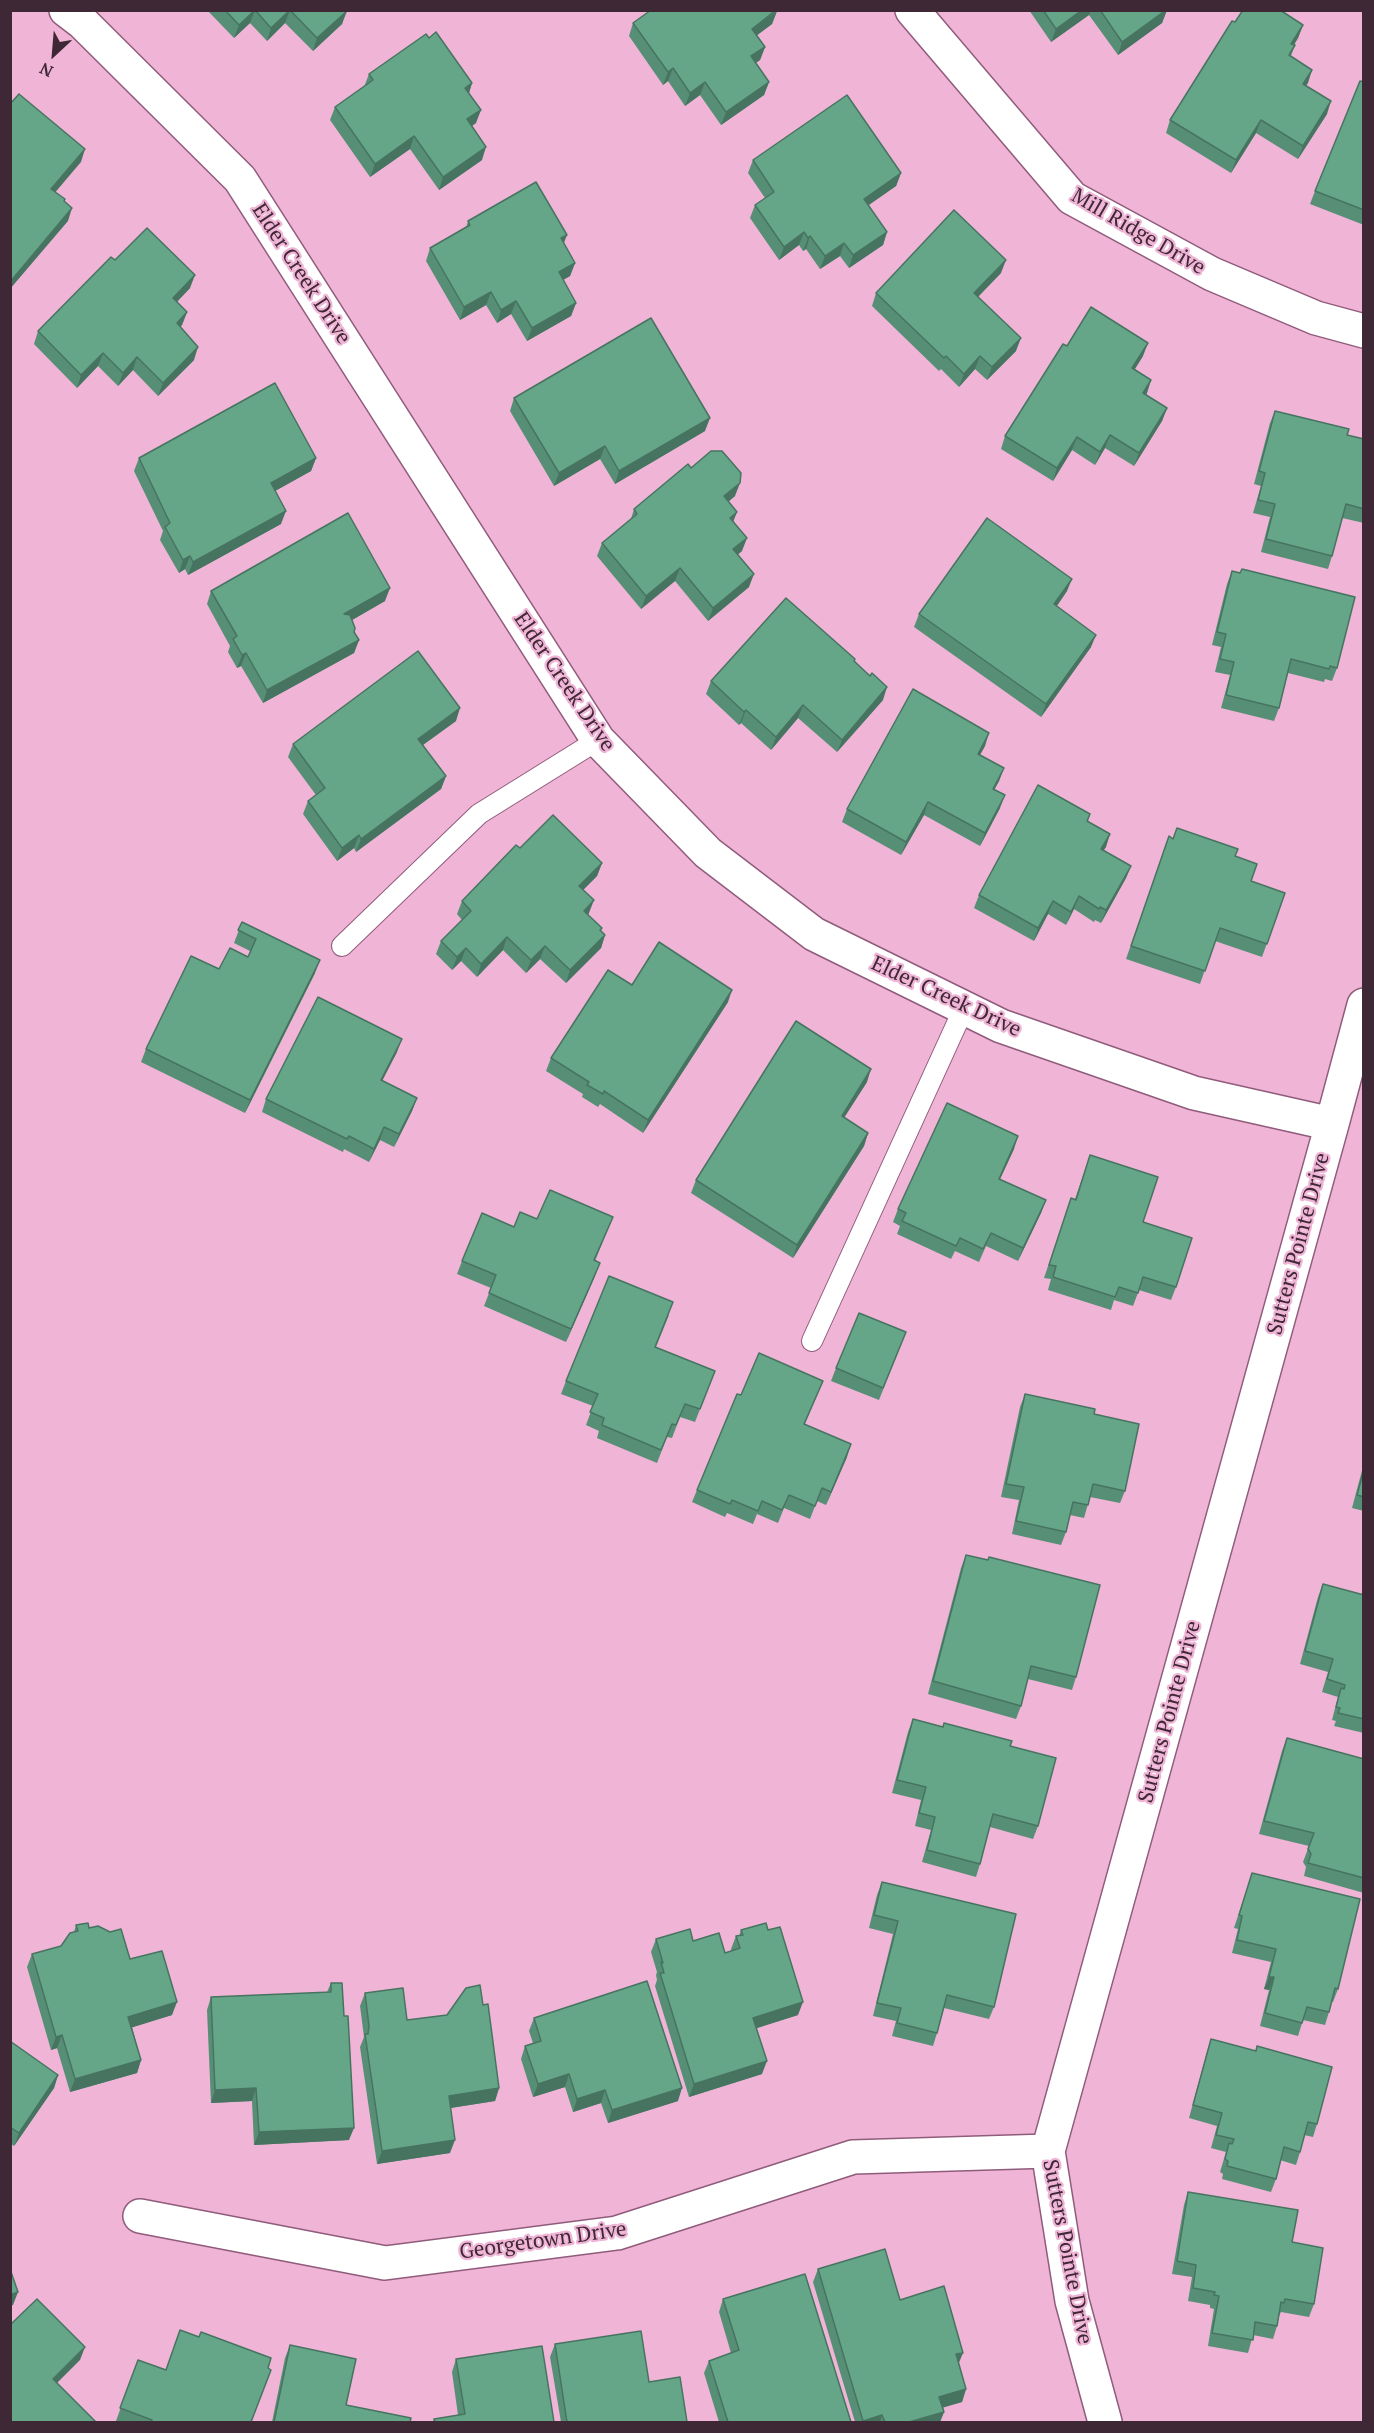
<!DOCTYPE html>
<style>
body{margin:0}
#map{position:relative;width:1374px;height:2433px;overflow:hidden;background:#efb4d6;font-family:"PT Serif",serif}
canvas{display:block}
.frame{position:absolute;inset:0;border:12px solid #3f2835;pointer-events:none}
.north{position:absolute;left:24px;top:24px;width:60px;height:60px;-webkit-text-stroke:4px #efb4d6;paint-order:stroke;rotate:206deg;font-size:16px;font-weight:700;line-height:24px;text-align:center;color:#3f2835}
.north::after{content:'';display:block;margin:auto;width:21px;height:27px;background:#3f2835;clip-path:polygon(50% 0,100% 100%,50% 72%,0 100%)}
</style>
<div id="map">
<canvas width="1374" height="2433"></canvas>
<div class="frame"></div>
<div class="north">N</div>
</div>
<script>
const ctx = document.querySelector('canvas').getContext('2d');
ctx.lineJoin = 'round';
const toPath = rows => new Path2D(rows.map(r => 'M' + r).join(''));
function strokePath(path, color, width, dash) { ctx.strokeStyle = color; ctx.lineWidth = width; ctx.lineCap = dash ? 'butt' : 'round'; ctx.setLineDash(dash || []); ctx.stroke(path); }
function fillPath(path, color) { ctx.fillStyle = color; ctx.fill(path, 'evenodd'); }
function drawText(font, color, halo, rows, align = 'center') {
  ctx.font = font + ' "PT Serif",serif'; ctx.lineWidth = 4.5; ctx.setLineDash([]); ctx.textBaseline = 'middle'; ctx.strokeStyle = halo; ctx.fillStyle = color; for (const [text, x, y, turn = 0] of rows) {
    ctx.save(); ctx.translate(x, y); ctx.rotate((+turn || 0) * Math.PI / 180); ctx.textAlign = isNaN(turn) ? turn : align; if (halo) ctx.strokeText(text, 0, 0); ctx.fillText(text, 0, 0); ctx.restore();
  }
}
const lane = toPath([
 [342,946,479,814,598,740],
 [812,1341,964,1008]
]);
const street = toPath([
 [66,10,83,23,240,179,598,740,708,853,814,934,1001,1026,1194,1093,1332,1124],
 [912,10,1072,198,1212,274,1316,318,1364,331],
 [140,2216,385,2263,617,2233,853,2157,1048,2151],
 [1105,2422,1072,2301,1048,2151,1332,1124,1364,1005]
]);
const wall = toPath([
 [207,10,346,10,342,24,313,51,285,23,267,41,250,23,234,38],
 [1029,10,1167,10,1162,23,1118,55,1089,15,1051,42],
 [777,11,772,24,757,35,765,47,760,60,756,63,769,82,764,95,721,125,700,95,685,106,668,81,663,85,629,36,633,23],
 [1235,22,1303,25,1298,38,1294,45,1295,45,1291,56,1312,70,1305,86,1327,114,1298,159,1256,133,1231,173,1166,133,1170,120],
 [429,38,472,83,469,93,476,123,472,126,482,160,439,190,410,149,370,177,330,120,335,107,364,87,369,74],
 [1364,82,1364,225,1310,204,1315,191],
 [753,160,901,173,896,186,868,205,887,232,883,245,849,268,840,256,820,269,806,249,803,251,799,245,779,260,750,218,755,205,765,198,748,173],
 [468,221,564,243,575,263,570,276,563,280,576,303,571,316,527,341,511,314,497,323,486,305,460,320,426,261,430,248,466,228],
 [115,260,190,288,177,302,187,312,182,325,180,327,194,360,158,396,133,370,118,386,98,366,77,388,34,344,38,331],
 [1001,273,978,297,1016,351,987,380,975,369,959,387,941,369,939,371,872,306,876,293],
 [1067,346,1143,356,1135,369,1151,380,1146,395,1167,408,1162,421,1134,466,1105,448,1095,465,1072,450,1053,481,1001,449,1005,436],
 [514,398,705,431,615,484,600,459,554,486,510,411],
 [1275,411,1347,435,1364,439,1364,523,1342,518,1332,556,1328,569,1261,552,1270,517,1253,513,1261,486,1254,484,1270,423],
 [139,458,316,458,311,471,275,491,281,524,188,575,185,569,179,573,160,540,163,531,134,471],
 [691,468,735,496,728,502,742,551,738,554,749,587,708,621,675,581,641,609,597,556,602,543,631,519,634,509],
 [1232,571,1337,668,1332,681,1325,679,1324,682,1288,673,1279,708,1274,721,1221,708,1230,675,1215,672,1221,647,1212,645,1227,584],
 [211,591,385,601,352,620,354,632,359,640,354,653,263,703,241,666,237,668,228,652,230,646,207,604],
 [1067,591,1057,606,1091,647,1041,717,914,627,919,614],
 [855,659,855,661,883,700,837,752,798,718,771,750,741,723,739,725,706,694,711,681],
 [456,721,423,745,446,776,441,789,356,852,354,848,337,861,303,814,308,801,316,795,288,757,293,744],
 [985,746,980,755,1004,768,999,781,994,790,1000,808,980,846,924,815,901,855,842,822,847,809],
 [1090,814,1088,821,1106,847,1103,850,1131,866,1126,878,1101,923,1095,920,1094,922,1074,909,1066,925,1048,914,1034,941,974,908,979,895],
 [1169,836,1173,839,1235,856,1251,881,1285,893,1262,957,1215,941,1200,984,1126,959],
 [520,848,602,863,597,876,583,890,589,913,588,915,602,928,601,931,605,935,601,948,566,983,540,959,526,973,503,950,477,977,461,961,452,970,436,954,441,941,462,920,457,914,462,901],
 [242,922,315,973,245,1113,141,1062,146,1049,219,969,248,957,250,951,234,943],
 [632,985,728,1002,643,1133,600,1104,598,1107,582,1097,583,1094,546,1071,551,1058],
 [397,1052,382,1080,417,1098,412,1111,394,1147,380,1140,369,1162,344,1149,343,1152,262,1112,266,1099],
 [867,1082,844,1117,868,1133,864,1146,793,1258,691,1193,696,1180],
 [1014,1149,1000,1179,1046,1200,1041,1213,1018,1261,986,1246,979,1262,955,1251,951,1259,897,1234,900,1226,893,1222,898,1209],
 [1090,1155,1143,1222,1176,1287,1171,1300,1139,1290,1133,1306,1114,1300,1111,1310,1048,1290,1051,1279,1044,1278,1071,1198,1075,1199],
 [613,1217,595,1261,595,1276,566,1342,484,1306,491,1288,457,1274,462,1261,514,1227,537,1219],
 [669,1315,656,1347,715,1371,695,1422,680,1417,672,1438,667,1437,657,1463,597,1438,599,1431,586,1425,593,1406,561,1394,566,1381],
 [906,1332,879,1400,831,1381,836,1368],
 [823,1381,805,1424,847,1457,826,1505,817,1501,810,1519,784,1508,778,1523,757,1514,753,1524,727,1513,725,1517,692,1502,697,1490,741,1395],
 [1025,1394,1094,1414,1125,1491,1120,1503,1090,1497,1084,1518,1070,1515,1066,1532,1061,1545,1012,1534,1019,1500,1001,1497,1020,1407],
 [1364,1463,1364,1511,1352,1508],
 [966,1555,1076,1677,1072,1690,1028,1679,1021,1706,1016,1719,928,1694,961,1568],
 [1323,1584,1364,1595,1364,1733,1334,1726,1336,1721,1332,1720,1338,1697,1322,1692,1328,1672,1300,1664,1318,1597],
 [913,1719,1010,1746,1038,1826,1033,1839,990,1827,980,1864,976,1877,922,1862,931,1830,915,1826,921,1800,892,1793,908,1732],
 [1287,1738,1364,1759,1364,1893,1304,1876,1306,1867,1303,1862,1309,1846,1259,1834,1282,1751],
 [1252,1873,1338,1989,1333,2002,1332,2002,1325,2025,1303,2020,1298,2036,1260,2026,1269,1990,1264,1989,1271,1962,1232,1953,1238,1929,1234,1928],
 [882,1882,994,2007,989,2019,944,2008,937,2033,933,2046,892,2036,896,2021,873,2016,893,1934,869,1928,877,1895],
 [76,1925,89,1928,130,1959,172,2015,132,2027,141,2060,137,2073,70,2092,57,2048,51,2050,27,1967,32,1954,61,1946,74,1932],
 [741,1930,798,2015,756,2028,762,2074,689,2097,655,1986,657,1980,656,1975,657,1972,651,1952,656,1939,725,1953,732,1951,731,1949,736,1936,739,1936],
 [331,1983,349,2140,254,2145,252,2101,211,2103,207,2010,211,1997,327,1992],
 [365,1993,407,2020,447,2015,483,2005,499,2088,495,2101,450,2108,450,2153,377,2164,360,2047,364,2037,360,2006],
 [534,2018,678,2101,608,2123,601,2103,573,2112,565,2087,533,2097,521,2059,525,2046,533,2043,529,2031],
 [1211,2039,1256,2051,1257,2046,1317,2124,1313,2137,1304,2135,1300,2152,1296,2165,1280,2160,1276,2179,1271,2192,1222,2179,1223,2174,1220,2172,1226,2152,1211,2148,1217,2126,1189,2118,1207,2052],
 [10,2041,58,2075,54,2088,14,2146,10,2143],
 [1188,2192,1292,2242,1314,2304,1309,2317,1281,2312,1279,2316,1277,2326,1273,2339,1253,2335,1248,2353,1208,2346,1214,2309,1210,2308,1210,2305,1188,2301,1192,2277,1172,2274,1184,2205],
 [818,2269,900,2300,959,2364,966,2389,962,2402,943,2407,944,2412,940,2422,855,2422,813,2282],
 [723,2299,851,2422,719,2422,704,2373,709,2361,731,2353,719,2312],
 [555,2344,649,2382,687,2422,561,2422,550,2357],
 [290,2345,346,2405,410,2422,272,2422,285,2358],
 [456,2359,554,2422,433,2422,434,2419,458,2415,452,2372],
 [138,2360,251,2422,119,2422,116,2421]
]);
const shadedWall = toPath([
 [255,10,250,23,234,38,239,25],
 [290,10,285,23,267,41,271,28],
 [1082,10,1091,10,1089,15,1051,42,1056,29],
 [1167,10,1162,23,1118,55,1122,42],
 [347,11,342,24,313,51,317,38],
 [777,11,772,24,748,42,752,29],
 [1303,25,1298,38,1286,57,1291,44],
 [765,47,760,60,746,69,751,56],
 [673,68,668,81,663,85,668,72],
 [1312,70,1308,83,1298,97,1303,84],
 [705,82,700,95,685,106,690,93],
 [769,82,764,95,721,125,726,112],
 [472,83,468,96,465,88],
 [1331,101,1327,114,1298,159,1303,146],
 [481,110,476,123,462,132,467,119],
 [1261,120,1256,133,1231,173,1236,160],
 [414,136,410,149,370,177,375,164],
 [486,147,482,160,439,190,443,177],
 [85,149,81,162,47,202,51,189],
 [901,173,896,186,859,212,864,199],
 [72,208,68,221,10,289,10,282],
 [804,232,799,245,779,260,784,247],
 [887,232,883,245,849,268,853,255],
 [567,235,562,248,561,238],
 [810,236,806,249,803,251,808,238],
 [844,243,840,256,820,269,825,256],
 [1006,260,1001,273,969,306,974,293],
 [575,263,570,276,554,285,559,272],
 [195,275,190,288,168,311,173,298],
 [491,292,486,305,460,320,464,307],
 [516,301,511,314,497,323,501,310],
 [576,303,571,316,527,341,532,328],
 [187,312,182,325,172,336,177,323],
 [1021,338,1016,351,987,380,992,367],
 [1148,343,1143,356,1127,381,1132,368],
 [198,347,194,360,158,396,163,383],
 [103,353,98,366,77,388,81,375],
 [980,356,975,369,959,387,964,374],
 [137,357,133,370,118,386,123,373],
 [1151,380,1147,393,1139,406,1143,393],
 [1167,408,1162,421,1134,466,1139,453],
 [710,418,705,431,615,484,619,471],
 [1110,435,1105,448,1095,465,1100,452],
 [1077,437,1072,450,1053,481,1057,468],
 [605,446,600,459,554,486,559,473],
 [316,458,311,471,266,496,271,483],
 [740,483,735,496,719,509,724,496],
 [286,511,281,524,188,575,193,562],
 [737,512,732,525,730,518],
 [747,538,742,551,729,562,733,549],
 [190,556,185,569,179,573,183,560],
 [680,568,675,581,641,609,646,596],
 [754,574,749,587,708,621,713,608],
 [1072,579,1067,591,1049,617,1054,604],
 [390,588,385,601,340,627,344,614],
 [1096,635,1091,647,1041,717,1046,704],
 [359,640,354,653,263,703,267,690],
 [246,653,241,666,237,668,242,655],
 [887,687,883,700,837,752,842,740],
 [803,705,798,718,771,750,776,737],
 [460,708,456,721,413,752,418,739],
 [746,710,741,723,739,725,744,712],
 [989,733,985,746,973,767,978,754],
 [1004,768,999,781,988,801,993,789],
 [446,776,441,789,356,852,361,839],
 [1005,795,1000,808,980,846,985,833],
 [928,802,924,815,901,855,906,842],
 [1110,834,1106,847,1096,862,1101,849],
 [359,835,354,848,337,861,342,848],
 [602,863,597,876,574,899,579,886],
 [1131,866,1126,878,1101,923,1106,910],
 [1079,896,1074,909,1066,925,1071,912],
 [594,900,589,913,579,924,584,911],
 [1053,901,1048,914,1034,941,1038,928],
 [605,935,601,948,566,983,570,970],
 [507,937,503,950,477,977,481,964],
 [545,946,540,959,526,973,531,960],
 [466,948,461,961,452,970,457,957],
 [320,960,315,973,245,1113,250,1100],
 [732,990,728,1002,643,1133,648,1120],
 [402,1039,397,1052,376,1093,381,1080],
 [871,1069,867,1082,837,1129,842,1116],
 [417,1098,412,1111,394,1147,399,1134],
 [384,1127,380,1140,369,1162,374,1149],
 [868,1133,864,1146,793,1258,797,1245],
 [1018,1136,1014,1149,994,1192,999,1179],
 [1046,1200,1041,1213,1018,1261,1023,1248],
 [600,1263,595,1276,566,1342,571,1329],
 [851,1444,847,1457,826,1505,831,1492],
 [1269,1977,1274,1977,1269,1990,1264,1989],
 [177,2002,172,2015,124,2030,128,2017],
 [803,2002,798,2015,748,2031,753,2018],
 [62,2035,57,2048,51,2050,56,2037],
 [141,2060,137,2073,70,2092,75,2079],
 [767,2061,762,2074,689,2097,694,2084],
 [569,2074,565,2087,533,2097,538,2084],
 [58,2075,54,2088,14,2146,19,2133],
 [256,2088,252,2101,211,2103,215,2090],
 [499,2088,495,2101,444,2109,449,2096],
 [682,2088,678,2101,608,2123,612,2110],
 [605,2090,601,2103,573,2112,577,2099],
 [354,2128,349,2140,254,2145,259,2132],
 [455,2140,450,2153,377,2164,382,2151],
 [18,2292,13,2305,10,2306,10,2295],
 [85,2347,80,2360,48,2392,53,2379],
 [963,2353,958,2365,956,2354],
 [966,2389,962,2402,935,2410,939,2397],
 [944,2412,940,2422,909,2422],
 [882,2415,880,2422,863,2422,863,2421]
]);
const building = toPath([
 [225,10,255,10,239,25,225,10],
 [255,10,290,10,271,28,255,10],
 [290,10,346,10,347,11,317,38,290,10],
 [651,10,776,10,752,29,765,47,751,56,769,82,726,112,705,82,690,93,673,68,668,72,633,23,651,10],
 [1043,10,1082,10,1056,29,1043,10],
 [1100,10,1166,10,1122,42,1100,10],
 [1243,10,1280,10,1303,25,1291,44,1295,45,1289,55,1312,70,1303,84,1331,101,1303,146,1261,120,1236,160,1170,120,1232,21,1235,22,1243,10],
 [436,32,472,83,465,88,481,110,467,119,486,147,443,177,414,136,375,164,335,107,373,80,369,74,426,34,429,38,436,32],
 [1360,81,1364,82,1364,210,1315,191,1360,81],
 [19,94,85,149,51,189,65,199,64,201,72,208,10,282,10,104,19,94],
 [847,95,901,173,864,199,887,232,853,255,844,243,825,256,810,236,808,238,804,232,784,247,755,205,774,192,753,160,847,95],
 [536,182,567,235,561,238,575,263,559,272,576,303,532,328,516,301,501,310,491,292,464,307,430,248,470,225,468,221,536,182],
 [954,210,1006,260,974,293,1021,338,992,367,980,356,964,374,946,356,944,358,876,293,954,210],
 [147,228,195,275,173,298,187,312,177,323,198,347,163,383,137,357,123,373,103,353,81,375,38,331,111,257,115,260,147,228],
 [1091,307,1148,343,1132,368,1151,380,1143,393,1167,408,1139,453,1110,435,1100,452,1077,437,1057,468,1005,436,1063,344,1067,346,1091,307],
 [651,318,710,418,619,471,605,446,559,473,514,398,651,318],
 [275,383,316,458,271,483,286,511,193,562,190,556,183,560,165,527,170,523,139,458,275,383],
 [1275,411,1349,429,1347,435,1364,439,1364,509,1346,504,1332,556,1266,539,1275,504,1258,500,1265,473,1259,471,1275,411],
 [711,451,722,451,741,473,740,483,724,496,737,512,730,518,747,538,733,549,754,574,713,608,680,568,646,596,602,543,637,514,634,509,688,464,691,468,711,451],
 [348,513,390,588,344,614,350,615,355,628,354,632,359,640,267,690,246,653,242,655,233,639,237,636,211,591,348,513],
 [987,518,1072,579,1054,604,1096,635,1046,704,919,614,987,518],
 [1242,569,1355,597,1337,668,1330,666,1329,669,1291,659,1279,708,1226,695,1234,662,1220,659,1226,634,1217,632,1232,571,1240,573,1242,569],
 [786,598,855,659,854,661,870,676,872,673,887,687,842,740,803,705,776,737,746,710,744,712,711,681,786,598],
 [418,651,460,708,418,739,446,776,361,839,359,835,342,848,308,801,325,788,293,744,418,651],
 [913,689,989,733,978,754,1004,768,993,789,1005,795,985,833,928,802,906,842,847,809,913,689],
 [1038,785,1090,814,1087,821,1110,834,1101,849,1131,866,1106,910,1100,907,1099,909,1079,896,1071,912,1053,901,1038,928,979,895,1038,785],
 [553,815,602,863,579,886,594,900,584,911,602,928,600,930,605,935,570,970,545,946,531,960,507,937,481,964,466,948,457,957,441,941,471,911,462,901,516,845,520,848,553,815],
 [1177,828,1238,849,1235,856,1257,864,1251,881,1285,893,1267,944,1220,928,1205,971,1131,946,1169,836,1173,839,1177,828],
 [242,922,320,960,250,1100,146,1049,191,956,219,969,230,948,248,957,256,939,238,930,242,922],
 [659,942,732,990,648,1120,604,1091,603,1094,587,1085,589,1082,551,1058,608,970,632,985,659,942],
 [318,997,402,1039,381,1080,417,1098,399,1134,384,1127,374,1149,349,1136,347,1139,266,1099,318,997],
 [796,1021,871,1069,842,1116,868,1133,797,1245,696,1180,796,1021],
 [947,1103,1018,1136,999,1179,1046,1200,1023,1248,991,1233,983,1249,960,1238,956,1246,902,1221,906,1213,898,1209,947,1103],
 [1090,1155,1158,1177,1143,1222,1192,1238,1176,1287,1143,1277,1138,1293,1119,1287,1115,1297,1053,1277,1056,1266,1049,1265,1071,1198,1076,1200,1090,1155],
 [550,1190,613,1217,594,1260,600,1263,571,1329,489,1293,496,1275,462,1261,482,1213,514,1227,520,1212,537,1219,550,1190],
 [609,1276,673,1302,655,1347,715,1371,700,1409,685,1404,676,1425,672,1424,661,1450,602,1425,604,1418,590,1412,598,1394,566,1381,609,1276],
 [859,1313,906,1332,883,1388,836,1368,859,1313],
 [759,1353,823,1381,804,1424,851,1444,831,1492,822,1488,815,1506,789,1495,782,1510,762,1501,758,1511,732,1500,730,1504,697,1490,737,1394,741,1395,759,1353],
 [1025,1394,1095,1409,1094,1414,1139,1424,1125,1491,1093,1484,1088,1505,1073,1502,1066,1532,1016,1521,1024,1487,1006,1484,1025,1394],
 [1364,1469,1364,1497,1357,1495,1364,1469],
 [966,1555,988,1560,989,1557,1100,1585,1076,1677,1031,1666,1021,1706,933,1681,966,1555],
 [1323,1584,1364,1595,1364,1719,1338,1713,1340,1708,1336,1707,1341,1688,1344,1689,1345,1685,1327,1679,1333,1659,1305,1651,1323,1584],
 [913,1719,943,1727,944,1723,1012,1741,1010,1746,1056,1758,1038,1826,993,1814,980,1864,927,1850,935,1817,919,1813,926,1787,897,1780,913,1719],
 [1287,1738,1364,1759,1364,1878,1308,1863,1311,1854,1308,1849,1314,1833,1264,1821,1287,1738],
 [1252,1873,1360,1899,1338,1989,1335,1988,1329,2012,1307,2007,1302,2023,1265,2013,1274,1977,1269,1977,1276,1949,1237,1940,1242,1916,1239,1915,1252,1873],
 [882,1882,1016,1914,994,2007,947,1995,937,2033,897,2023,901,2008,877,2003,898,1921,874,1915,882,1882],
 [88,1923,89,1928,98,1926,110,1932,121,1929,130,1959,162,1951,177,2002,128,2017,141,2060,75,2079,62,2035,56,2037,32,1954,61,1946,70,1933,78,1931,76,1925,88,1923],
 [766,1923,768,1930,780,1927,803,2002,753,2018,767,2061,694,2084,660,1973,664,1973,661,1962,663,1963,656,1939,690,1929,693,1941,719,1933,725,1953,740,1948,736,1936,743,1935,741,1930,766,1923],
 [647,1981,682,2088,612,2110,605,2090,577,2099,569,2074,538,2084,525,2046,541,2041,534,2018,647,1981],
 [331,1983,342,1983,344,2016,348,2016,354,2128,259,2132,256,2088,215,2090,211,1997,331,1992,331,1983],
 [480,1985,483,2005,488,2004,499,2088,449,2096,455,2140,382,2151,365,2034,368,2034,369,2026,365,1993,403,1988,407,2020,447,2015,466,1988,480,1985],
 [1211,2039,1256,2051,1257,2046,1332,2067,1317,2124,1308,2122,1300,2152,1284,2147,1276,2179,1227,2166,1228,2161,1225,2159,1229,2143,1232,2144,1234,2139,1216,2135,1222,2113,1193,2105,1211,2039],
 [10,2041,58,2075,19,2133,10,2127,10,2041],
 [1188,2192,1298,2210,1292,2242,1323,2248,1314,2304,1285,2299,1284,2303,1281,2302,1277,2326,1255,2322,1253,2340,1212,2333,1219,2296,1214,2295,1215,2292,1193,2288,1196,2265,1177,2261,1188,2192],
 [885,2249,900,2300,944,2286,963,2353,956,2354,966,2389,939,2397,944,2412,909,2422,885,2422,882,2415,863,2421,818,2269,885,2249],
 [10,2269,18,2292,10,2295,10,2269],
 [805,2274,851,2422,728,2422,709,2361,739,2350,723,2299,805,2274],
 [37,2299,85,2347,53,2379,96,2422,10,2422,10,2325,37,2299],
 [180,2330,199,2337,201,2332,271,2358,268,2368,271,2370,251,2422,151,2422,152,2420,120,2408,138,2360,166,2370,180,2330],
 [641,2331,649,2382,680,2377,687,2422,567,2422,555,2344,641,2331],
 [290,2345,356,2359,346,2405,411,2418,410,2422,274,2422,290,2345],
 [542,2346,554,2422,435,2422,434,2419,465,2414,456,2359,542,2346]
]);
const streetNames = [
 ["Mill Ridge Drive",1138,232,30],
 ["Elder Creek Drive",301,274,57],
 ["Elder Creek Drive",564,682,56],
 ["Elder Creek Drive",946,997,25],
 ["Sutters Pointe Drive",1299,1244,-75],
 ["Sutters Pointe Drive",1170,1712,-75],
 ["Georgetown Drive",543,2241,-8],
 ["Sutters Pointe Drive",1067,2252,79]
];
strokePath(lane, '#905c7b', 22);
strokePath(street, '#905c7b', 36);
strokePath(lane, '#fff', 20);
strokePath(street, '#fff', 33);
fillPath(wall, '#578f76');
fillPath(shadedWall, '#477460');
fillPath(building, '#65a689');
strokePath(building, '#477460', 1.5);
drawText('21px', '#3f2835', '#efb4d6', streetNames);
</script>
